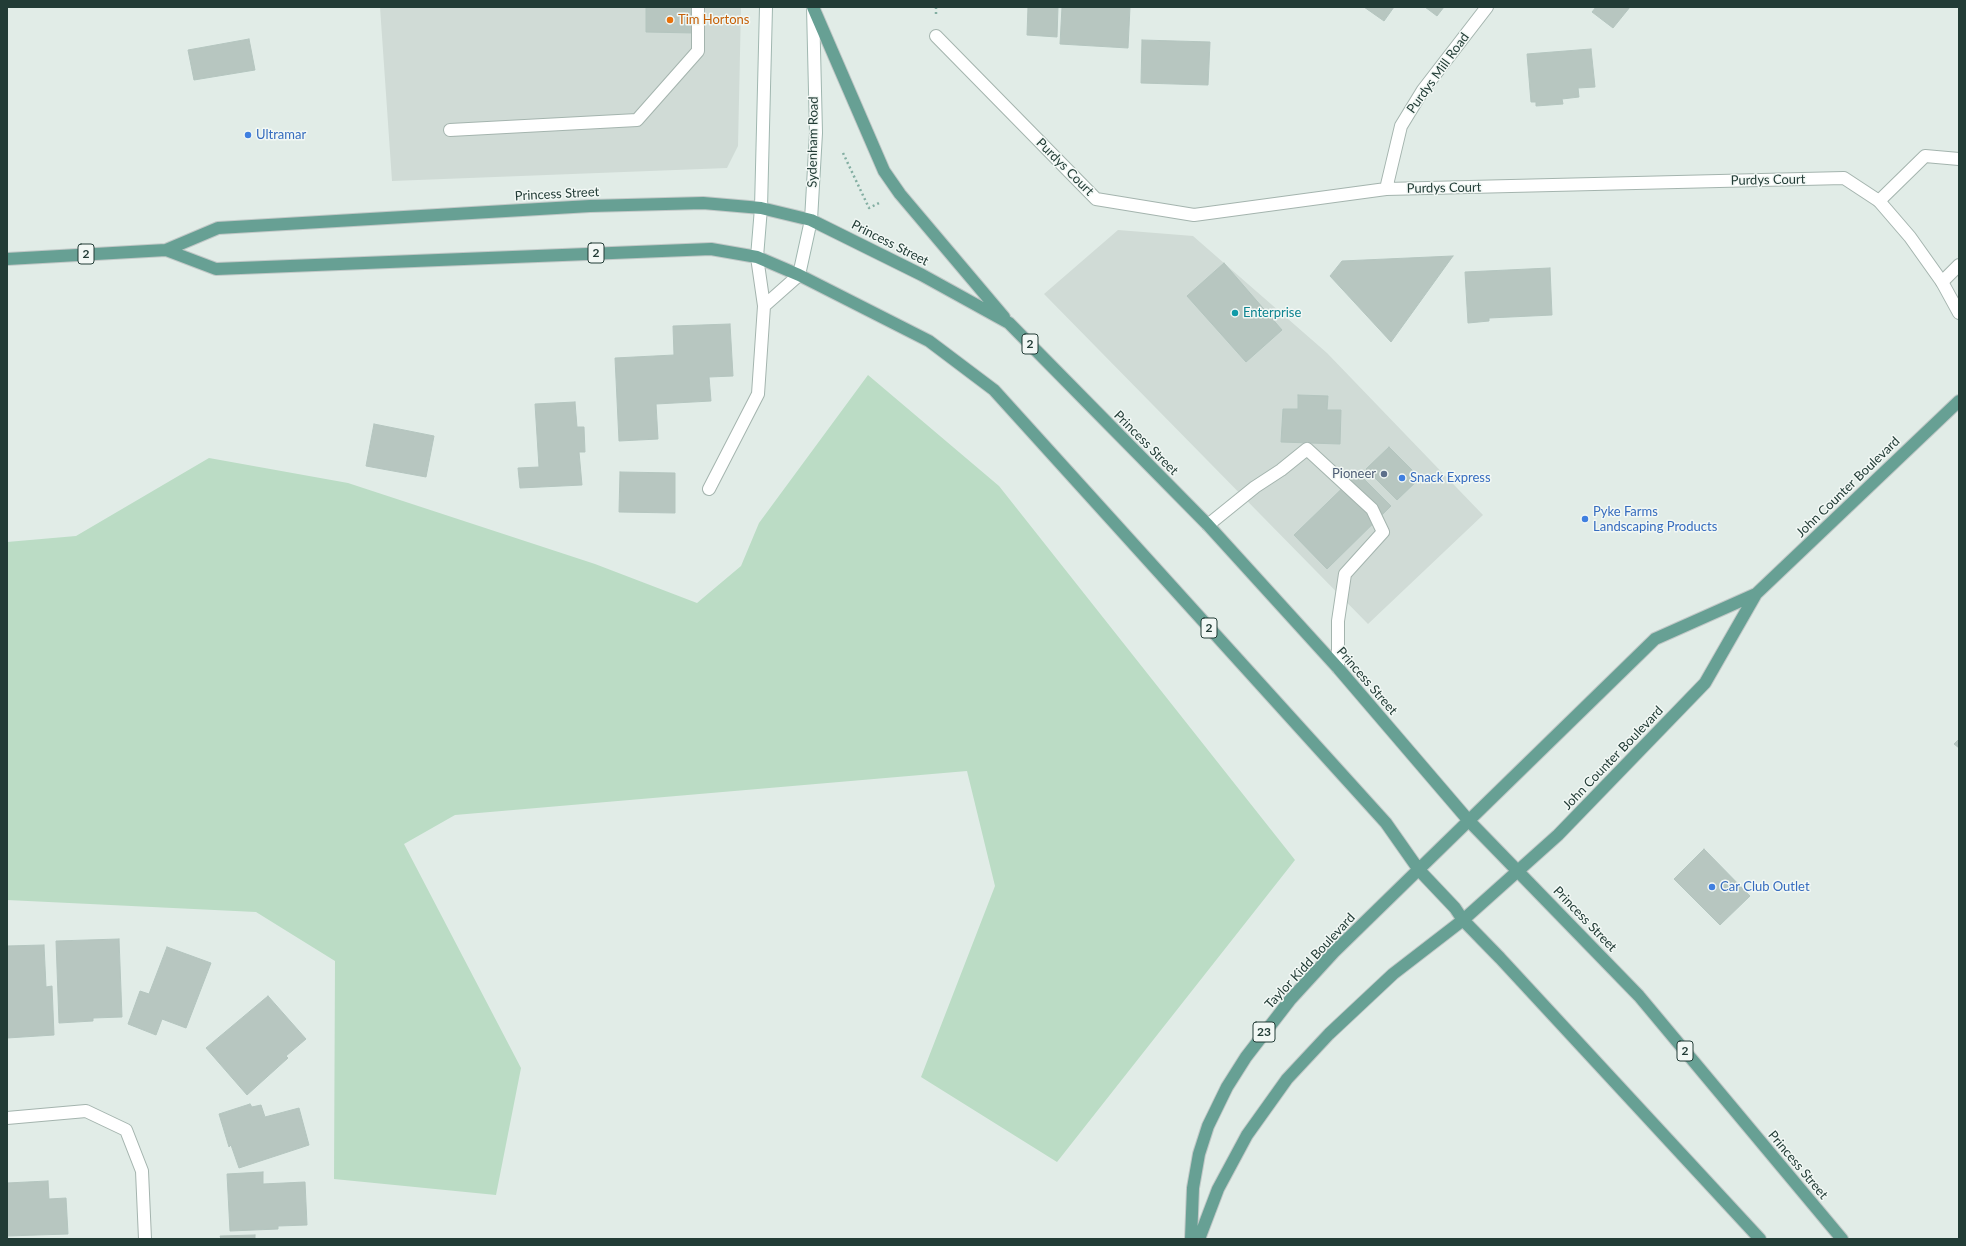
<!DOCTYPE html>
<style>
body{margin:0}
#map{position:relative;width:1966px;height:1246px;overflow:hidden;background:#e1ece7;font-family:Lato,sans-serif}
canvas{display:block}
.frame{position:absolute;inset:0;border:8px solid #223c36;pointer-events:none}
</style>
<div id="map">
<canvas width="1966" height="1246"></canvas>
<div class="frame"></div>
</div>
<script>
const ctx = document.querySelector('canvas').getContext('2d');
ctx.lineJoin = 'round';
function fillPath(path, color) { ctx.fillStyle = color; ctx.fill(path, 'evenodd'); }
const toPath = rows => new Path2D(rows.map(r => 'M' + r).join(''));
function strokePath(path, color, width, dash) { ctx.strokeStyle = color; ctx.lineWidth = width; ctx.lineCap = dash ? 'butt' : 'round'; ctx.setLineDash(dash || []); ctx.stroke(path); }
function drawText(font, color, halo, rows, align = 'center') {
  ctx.font = font + ' Lato,sans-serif'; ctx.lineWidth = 3; ctx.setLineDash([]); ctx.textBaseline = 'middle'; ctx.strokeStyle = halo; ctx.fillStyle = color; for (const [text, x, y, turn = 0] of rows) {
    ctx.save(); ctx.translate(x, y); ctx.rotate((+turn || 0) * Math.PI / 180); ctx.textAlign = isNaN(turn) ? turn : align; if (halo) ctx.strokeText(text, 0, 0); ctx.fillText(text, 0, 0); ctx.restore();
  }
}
const built = toPath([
 [380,7,741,7,738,146,727,168,392,181],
 [1118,230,1193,236,1327,353,1483,515,1368,624,1044,294]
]);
const green = toPath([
 [868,375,999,486,1295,860,1057,1162,921,1077,995,886,967,771,455,815,404,844,521,1068,496,1195,334,1179,335,961,256,912,7,900,7,542,76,536,209,458,348,483,595,564,697,603,741,566,759,523]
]);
const building = toPath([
 [646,7,695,7,695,33,646,32,646,7],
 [1028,7,1058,7,1057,37,1027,35,1028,7],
 [1062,7,1130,7,1128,48,1060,44,1062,7],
 [1364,7,1394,7,1384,21,1364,7],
 [1425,7,1444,7,1437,16,1425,7],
 [1596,7,1630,7,1613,28,1592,12,1596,7],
 [249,39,255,70,194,80,188,50,249,39],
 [1142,40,1210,42,1208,85,1141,83,1142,40],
 [1591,49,1595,87,1578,88,1579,97,1562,99,1563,104,1536,106,1536,102,1531,102,1527,54,1591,49],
 [1453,256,1391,342,1330,276,1342,261,1453,256],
 [1224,263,1282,330,1246,362,1187,296,1224,263],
 [1550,268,1552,315,1489,318,1489,321,1468,323,1465,272,1550,268],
 [730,324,733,376,709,377,711,401,656,404,658,439,619,441,615,358,674,355,673,326,730,324],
 [1298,395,1328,396,1327,410,1341,410,1340,444,1281,442,1283,409,1298,409,1298,395],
 [575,402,577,427,584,427,585,452,579,452,582,485,520,488,518,468,539,467,535,404,575,402],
 [374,424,434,436,426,477,366,466,374,424],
 [1389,447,1420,478,1397,500,1366,469,1389,447],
 [620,472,675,473,675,513,619,512,620,472],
 [1358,473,1391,506,1327,569,1294,535,1358,473],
 [1959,739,1959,748,1954,744,1959,739],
 [1704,849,1750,896,1720,925,1674,879,1704,849],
 [119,939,122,1017,93,1018,93,1021,59,1023,56,941,119,939],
 [44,945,46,987,52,986,54,1035,7,1038,7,946,44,945],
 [167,947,211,963,186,1028,162,1019,156,1035,128,1024,140,991,149,994,167,947],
 [268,996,306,1039,286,1056,288,1058,247,1095,206,1048,268,996],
 [250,1104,252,1107,261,1105,265,1117,299,1108,309,1145,239,1168,231,1145,229,1147,219,1114,250,1104],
 [263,1172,263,1184,305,1182,307,1225,278,1226,278,1229,230,1231,227,1174,263,1172],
 [48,1181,49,1199,66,1198,68,1234,7,1236,7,1183,48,1181],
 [255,1235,255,1239,290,1239,221,1239,220,1236,255,1235]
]);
const path = toPath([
 [936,14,936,7],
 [843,153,869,208,879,203]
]);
const service = toPath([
 [450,130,637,120,698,51,698,7],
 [1879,201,1925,156,1959,159],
 [1942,282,1959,265],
 [764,306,799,275],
 [709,489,758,394,764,306,757,257],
 [1208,525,1255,487,1281,470,1307,449,1372,509,1383,532,1345,574,1338,621,1338,668]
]);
const minor = toPath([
 [936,36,1096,199,1194,215,1386,189,1844,178,1879,201,1910,237,1942,282,1959,313],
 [1386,189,1401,126,1423,90,1487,7],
 [7,1118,86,1111,126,1130,142,1171,145,1239]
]);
const secondary = toPath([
 [757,257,761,208,766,7],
 [799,275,811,220,816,133,813,7]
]);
const primary = toPath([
 [813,7,884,171,900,194,1004,317],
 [166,250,216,269,711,249,757,257,799,275,929,341,994,390,1386,823,1419,870,1455,908,1463,920,1500,958,1760,1239],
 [7,259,166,250,218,228,590,206,703,203,761,208,811,220,922,275,1009,323,1208,525,1338,668,1469,821,1639,996,1842,1239],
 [1191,1239,1193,1188,1199,1154,1208,1126,1227,1087,1246,1057,1290,1000,1334,952,1655,639,1756,594],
 [1199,1239,1218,1189,1247,1135,1287,1079,1329,1034,1393,974,1463,920,1558,835,1705,683,1756,594,1959,401]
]);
const markers = [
 [670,20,4,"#e8710a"],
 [248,135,4,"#3f7fe0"],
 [1235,313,4,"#0f9aa8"],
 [1384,474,4,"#5c6f8a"],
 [1402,478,4,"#3f7fe0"],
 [1585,519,4,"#3f7fe0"],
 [1712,887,4,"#3f7fe0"]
];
const shields = [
 [596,253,16],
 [86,254,16],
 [1030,344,16],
 [1209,628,16],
 [1264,1032,22],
 [1685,1051,16]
];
const shieldNames = [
 ["2",596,253],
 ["2",86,254],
 ["2",1030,344],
 ["2",1209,628],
 ["23",1264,1032],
 ["2",1685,1051]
];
const foodNames = [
 ["Tim Hortons",678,20]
];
const streetNames = [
 ["Purdys Mill Road",1438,73,-54],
 ["Sydenham Road",813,142,-89],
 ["Purdys Court",1065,167,45],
 ["Purdys Court",1768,180,-1],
 ["Purdys Court",1444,188,-1],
 ["Princess Street",557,194,-3],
 ["Princess Street",890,243,27],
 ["Princess Street",1146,443,45],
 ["John Counter Boulevard",1848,487,-44],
 ["Princess Street",1367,681,49],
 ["John Counter Boulevard",1613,758,-46],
 ["Princess Street",1585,919,46],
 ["Taylor Kidd Boulevard",1310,961,-47],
 ["Princess Street",1798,1165,50]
];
const shopNames = [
 ["Ultramar",256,135],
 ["Snack Express",1410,478],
 ["Pyke Farms",1593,512],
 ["Landscaping Products",1593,527],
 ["Car Club Outlet",1720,887]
];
const cultureNames = [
 ["Enterprise",1243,313]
];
const serviceNames = [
 ["Pioneer",1376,474]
];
fillPath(built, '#d0dbd6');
fillPath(green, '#bbdcc5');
fillPath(building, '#b7c6c0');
strokePath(building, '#b4c5bf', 1);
strokePath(service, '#a4b4ae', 14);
strokePath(minor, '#a4b4ae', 14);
strokePath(secondary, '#a0b7b0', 14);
strokePath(primary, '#c1c8c7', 14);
strokePath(path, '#83aea2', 2.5, [2, 3]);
strokePath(service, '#fff', 12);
strokePath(minor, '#fff', 12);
strokePath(secondary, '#fff', 12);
strokePath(primary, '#67a094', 12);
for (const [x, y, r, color] of markers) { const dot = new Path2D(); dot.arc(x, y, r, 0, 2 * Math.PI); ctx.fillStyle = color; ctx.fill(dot); strokePath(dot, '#f2f8f5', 1.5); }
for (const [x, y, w] of shields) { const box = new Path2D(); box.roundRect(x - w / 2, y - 10, w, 20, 3); ctx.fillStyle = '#f2f8f5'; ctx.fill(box); strokePath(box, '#223c36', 1); }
drawText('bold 12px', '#223c36', null, shieldNames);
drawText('13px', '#c56008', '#f2f8f5', foodNames, 'left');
drawText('13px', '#223c36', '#f2f8f5', streetNames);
drawText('13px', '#366cbe', '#f2f8f5', shopNames, 'left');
drawText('13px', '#0d838f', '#f2f8f5', cultureNames, 'left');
drawText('13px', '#4e5e75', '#f2f8f5', serviceNames, 'right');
</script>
